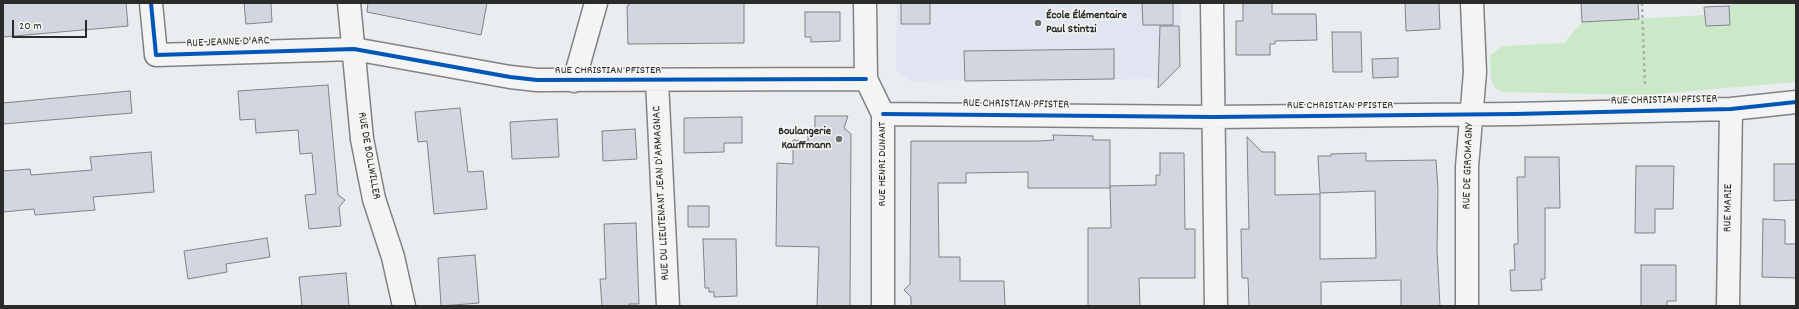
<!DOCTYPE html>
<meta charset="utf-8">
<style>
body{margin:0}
#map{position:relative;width:1799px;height:309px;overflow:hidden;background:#eaedf0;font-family:Dekko,sans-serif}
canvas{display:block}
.frame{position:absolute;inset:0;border:4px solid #2b2b2b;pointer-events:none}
.scale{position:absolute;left:12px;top:20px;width:75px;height:18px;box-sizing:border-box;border:2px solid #2b2b2b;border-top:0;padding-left:5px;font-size:12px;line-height:14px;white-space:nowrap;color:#2b2b2b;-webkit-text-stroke:3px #f6f6f2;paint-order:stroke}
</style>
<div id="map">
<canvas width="1799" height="309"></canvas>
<div class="frame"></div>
<div class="scale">20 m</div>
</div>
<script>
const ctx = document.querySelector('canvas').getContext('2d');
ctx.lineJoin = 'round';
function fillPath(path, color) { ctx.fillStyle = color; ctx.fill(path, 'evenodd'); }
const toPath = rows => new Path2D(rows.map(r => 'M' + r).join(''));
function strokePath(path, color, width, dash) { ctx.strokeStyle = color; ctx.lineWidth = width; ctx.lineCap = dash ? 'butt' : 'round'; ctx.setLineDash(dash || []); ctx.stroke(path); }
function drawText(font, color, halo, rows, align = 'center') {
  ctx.font = font + ' Dekko,sans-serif'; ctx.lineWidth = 3; ctx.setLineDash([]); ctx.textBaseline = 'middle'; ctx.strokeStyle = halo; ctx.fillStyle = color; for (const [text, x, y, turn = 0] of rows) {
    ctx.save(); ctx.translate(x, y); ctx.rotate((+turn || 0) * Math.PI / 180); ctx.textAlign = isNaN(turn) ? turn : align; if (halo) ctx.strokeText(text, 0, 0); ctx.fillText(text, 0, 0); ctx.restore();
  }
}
const built = toPath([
 [897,3,1181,3,1180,66,1168,79,909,81,896,69]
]);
const green = toPath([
 [1734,3,1796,3,1796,82,1645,95,1501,92,1494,87,1491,78,1490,55,1503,46,1564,43,1582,22,1705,15,1706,26,1730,25,1729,6]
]);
const building = toPath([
 [3,3,126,3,128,26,3,37,3,3],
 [244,3,271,3,272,22,246,24,244,3],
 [368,3,487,3,481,35,367,12,368,3],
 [629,3,744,3,744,43,628,44,627,6,629,5,629,3],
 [901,3,930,3,930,24,901,24,901,3],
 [1142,3,1173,3,1173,25,1143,25,1142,3],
 [1243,3,1272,3,1272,14,1316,14,1317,40,1275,41,1275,44,1270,44,1270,55,1236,55,1236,21,1243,21,1243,3],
 [1405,3,1439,3,1440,29,1406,31,1405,3],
 [1581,3,1638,3,1639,19,1582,22,1581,3],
 [1729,6,1730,25,1706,26,1704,7,1729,6],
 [805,12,840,12,840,41,811,42,811,37,805,37,805,12],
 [1160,26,1179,26,1180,66,1158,88,1160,26],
 [1332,32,1361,32,1362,72,1333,72,1332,32],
 [1114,49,1114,79,965,81,964,51,1114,49],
 [1398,58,1398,77,1373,78,1372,59,1398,58],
 [328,85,338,195,345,200,339,207,341,226,309,229,305,195,316,194,312,153,300,154,298,130,256,133,255,119,240,120,238,91,328,85],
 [130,91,132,113,3,124,3,103,130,91],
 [460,108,468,172,483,171,487,209,434,214,427,141,418,142,415,112,460,108],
 [815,116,848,116,844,128,851,134,850,306,817,306,819,247,776,246,777,163,793,164,793,140,808,141,808,130,815,130,815,116],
 [742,117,742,143,724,143,724,152,684,153,684,118,742,117],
 [557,119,559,157,512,159,510,122,557,119],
 [635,129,637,159,603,161,602,131,635,129],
 [1053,135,1093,136,1093,140,1110,140,1110,188,1028,188,1028,172,966,173,966,183,938,183,939,257,960,257,960,281,1004,281,1005,306,911,306,911,297,904,290,910,284,911,141,1039,141,1054,140,1053,135],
 [1247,137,1262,152,1275,152,1275,195,1320,194,1320,259,1376,258,1375,191,1320,193,1318,156,1331,156,1331,154,1366,153,1366,161,1436,160,1438,189,1437,250,1440,306,1401,306,1401,280,1321,282,1321,306,1249,306,1248,278,1242,278,1241,229,1249,229,1247,137],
 [151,152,154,192,93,197,95,210,35,215,34,209,3,212,3,171,30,169,31,175,92,170,90,157,151,152],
 [1160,153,1184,153,1185,229,1195,229,1195,278,1139,278,1140,306,1088,306,1088,228,1111,228,1110,186,1156,185,1156,175,1160,175,1160,153],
 [1525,157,1559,157,1560,208,1545,208,1545,279,1541,279,1542,290,1511,291,1510,270,1515,270,1514,244,1518,244,1517,177,1525,177,1525,157],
 [1774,164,1796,164,1796,200,1774,201,1774,164],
 [1636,166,1674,166,1673,209,1655,209,1655,233,1635,233,1636,166],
 [688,206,709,206,709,227,688,227,688,206],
 [1763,219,1785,220,1785,244,1796,244,1796,278,1762,277,1763,219],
 [636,223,639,304,629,304,629,306,602,306,600,279,606,279,604,224,636,223],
 [267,238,270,257,226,264,227,272,188,279,184,251,267,238],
 [703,239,736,239,737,296,714,297,714,292,709,292,709,288,705,288,703,239],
 [475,255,479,303,441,306,438,258,475,255],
 [1641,265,1676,265,1676,301,1667,301,1667,306,1641,306,1641,265],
 [346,273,349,306,302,306,299,277,346,273]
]);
const path = toPath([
 [1642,3,1645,87]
]);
const minor = toPath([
 [151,3,156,55,354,49,510,77,537,80,866,79],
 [349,3,362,139,374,199,393,257,404,306],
 [865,3,866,79,883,114,883,306],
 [1212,3,1216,306],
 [574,81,596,3],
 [657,81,668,306],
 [883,114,1214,117,1515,114,1731,109,1796,102],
 [1467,306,1467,167,1475,72,1472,3],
 [1728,306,1731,109]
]);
const cycleway = toPath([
 [151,3,156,55,354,49,510,77,537,80,866,79],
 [883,114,1214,117,1515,114,1731,109,1796,102]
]);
const markers = [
 [1038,23,4,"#6e6f70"],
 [839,139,4,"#6e6f70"]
];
const poiNames = [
 ["École Élémentaire",1046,16],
 ["Paul Stintzi",1046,30],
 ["Boulangerie",831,132,"right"],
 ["Kauffmann",831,146,"right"]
];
const streetNames = [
 ["RUE JEANNE D'ARC",228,43,-2],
 ["RUE CHRISTIAN PFISTER",608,71],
 ["RUE CHRISTIAN PFISTER",1664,101,-1],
 ["RUE CHRISTIAN PFISTER",1016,105,1],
 ["RUE CHRISTIAN PFISTER",1340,106],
 ["RUE DE BOLLWILLER",368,156,80],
 ["RUE HENRI DUNANT",883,164,-90],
 ["RUE DE GIROMAGNY",1469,166,-88],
 ["RUE DU LIEUTENANT JEAN D'ARMAGNAC",662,193,-93],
 ["RUE MARIE",1729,208,-89]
];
fillPath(built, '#e0e5f1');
fillPath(green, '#cbe9c8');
fillPath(building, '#d2d6e0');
strokePath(building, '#818284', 1);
strokePath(minor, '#818284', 25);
strokePath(path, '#aeafaf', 2.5, [3, 3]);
strokePath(minor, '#f3f4f3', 22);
strokePath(cycleway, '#0057b8', 4);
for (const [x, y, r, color] of markers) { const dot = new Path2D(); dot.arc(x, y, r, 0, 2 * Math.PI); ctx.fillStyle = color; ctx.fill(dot); strokePath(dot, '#f6f6f2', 1.5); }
drawText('bold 12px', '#2b2b2b', '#f6f6f2', poiNames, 'left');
drawText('12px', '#2b2b2b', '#f6f6f2', streetNames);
</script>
